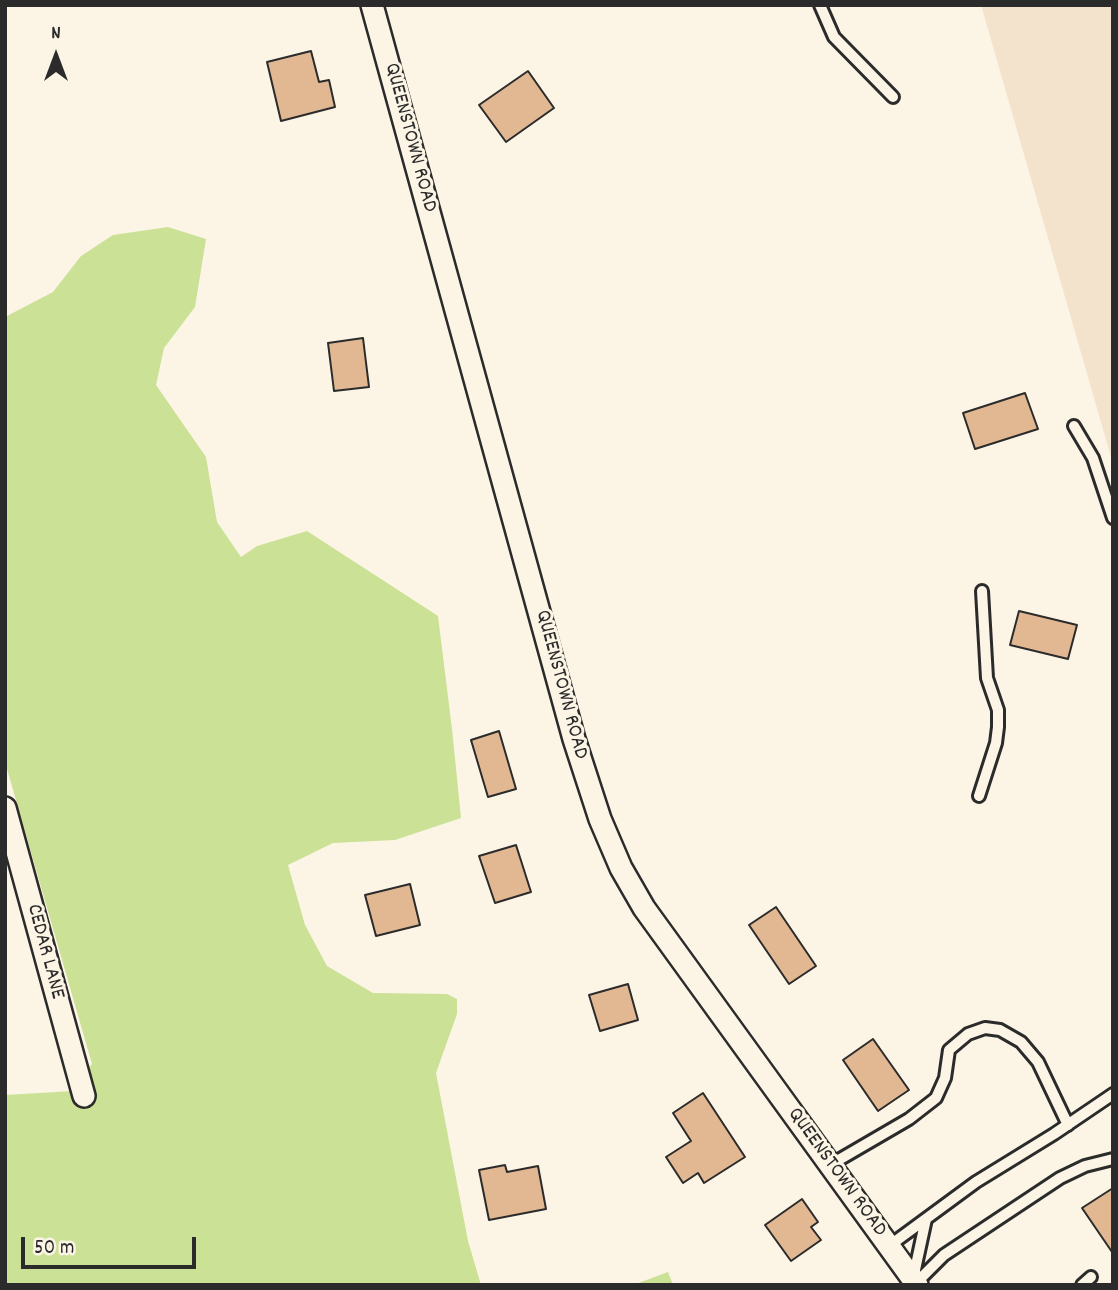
<!DOCTYPE html>
<style>
body{margin:0}
#map{position:relative;width:1118px;height:1290px;overflow:hidden;background:#fcf5e5;font-family:Dekko,sans-serif}
canvas{display:block}
.frame{position:absolute;inset:0;border:7px solid #2b2b2b;pointer-events:none}
.north{position:absolute;left:21px;top:21px;width:70px;height:70px;-webkit-text-stroke:5px #fcf5e5;paint-order:stroke;rotate:0deg;font-size:19px;font-weight:700;line-height:28px;text-align:center;color:#2b2b2b}
.north::after{content:'';display:block;margin:auto;width:24px;height:32px;background:#2b2b2b;clip-path:polygon(50% 0,100% 100%,50% 72%,0 100%)}
.scale{position:absolute;left:21px;top:1237px;width:175px;height:32px;box-sizing:border-box;border:4px solid #2b2b2b;border-top:0;padding-left:9px;font-size:21px;line-height:24px;white-space:nowrap;color:#2b2b2b;-webkit-text-stroke:5px #fcf5e5;paint-order:stroke}
</style>
<div id="map">
<canvas width="1118" height="1290"></canvas>
<div class="frame"></div>
<div class="north">N</div>
<div class="scale">50 m</div>
</div>
<script>
const ctx = document.querySelector('canvas').getContext('2d');
ctx.lineJoin = 'round';
function fillPath(path, color) { ctx.fillStyle = color; ctx.fill(path, 'evenodd'); }
const toPath = rows => new Path2D(rows.map(r => 'M' + r).join(''));
function strokePath(path, color, width, dash) { ctx.strokeStyle = color; ctx.lineWidth = width; ctx.lineCap = dash ? 'butt' : 'round'; ctx.setLineDash(dash || []); ctx.stroke(path); }
function drawText(font, color, halo, rows, align = 'center') {
  ctx.font = font + ' Dekko,sans-serif'; ctx.lineWidth = 6; ctx.setLineDash([]); ctx.textBaseline = 'middle'; ctx.strokeStyle = halo; ctx.fillStyle = color; for (const [text, x, y, turn = 0] of rows) {
    ctx.save(); ctx.translate(x, y); ctx.rotate((+turn || 0) * Math.PI / 180); ctx.textAlign = isNaN(turn) ? turn : align; if (halo) ctx.strokeText(text, 0, 0); ctx.fillText(text, 0, 0); ctx.restore();
  }
}
const built = toPath([
 [981,5,1113,5,1113,464]
]);
const green = toPath([
 [168,227,206,239,195,307,164,348,156,385,206,457,217,522,241,557,257,546,307,531,438,616,452,729,461,818,395,840,333,843,288,865,305,925,327,966,373,993,447,994,457,999,457,1014,436,1073,468,1241,481,1285,5,1285,5,1095,73,1091,92,1064,5,762,5,317,53,292,81,256,113,235],
 [668,1272,673,1285,633,1285]
]);
const building = toPath([
 [311,51,319,82,329,80,335,107,281,121,267,62,311,51],
 [528,71,554,108,506,142,479,105,528,71],
 [363,338,369,387,334,391,328,343,363,338],
 [1025,393,1038,429,975,449,963,413,1025,393],
 [1019,611,1077,625,1068,659,1010,645,1019,611],
 [499,731,516,789,488,797,471,740,499,731],
 [516,845,531,892,495,903,479,856,516,845],
 [410,884,420,925,376,936,365,895,410,884],
 [776,907,816,966,789,984,749,925,776,907],
 [628,984,638,1020,600,1031,589,995,628,984],
 [873,1039,909,1090,878,1111,843,1060,873,1039],
 [703,1093,745,1157,704,1183,698,1173,683,1183,666,1157,691,1141,673,1113,703,1093],
 [505,1165,507,1172,538,1166,546,1209,489,1220,479,1170,505,1165],
 [1113,1188,1113,1252,1112,1252,1082,1208,1113,1188],
 [802,1199,818,1222,811,1227,821,1240,791,1261,765,1225,802,1199]
]);
const lane = toPath([
 [820,5,834,37,893,97],
 [1074,426,1093,458,1113,518],
 [979,796,996,743,998,727,998,710,987,678,982,591],
 [830,1165,909,1119,936,1098,945,1078,949,1050,968,1034,985,1028,1000,1030,1021,1042,1038,1062,1068,1125],
 [889,1246,976,1182,1054,1134,1113,1094],
 [913,1279,926,1219],
 [916,1283,944,1255,1060,1178,1085,1166,1113,1159],
 [1082,1285,1091,1277]
]);
const street = toPath([
 [372,5,574,739,600,819,621,868,644,908,917,1285],
 [5,808,84,1096]
]);
const streetNames = [
 ["QUEENSTOWN ROAD",409,138,75],
 ["QUEENSTOWN ROAD",560,685,75],
 ["CEDAR LANE",44,952,75],
 ["QUEENSTOWN ROAD",836,1173,54]
];
fillPath(built, '#f4e3cc');
fillPath(green, '#cbe196');
fillPath(building, '#e2b893');
strokePath(building, '#2b2b2b', 2);
strokePath(lane, '#2b2b2b', 16);
strokePath(street, '#2b2b2b', 26);
strokePath(lane, '#fcf5e5', 10);
strokePath(street, '#fcf5e5', 21);
drawText('21px', '#2b2b2b', '#fcf5e5', streetNames);
</script>
